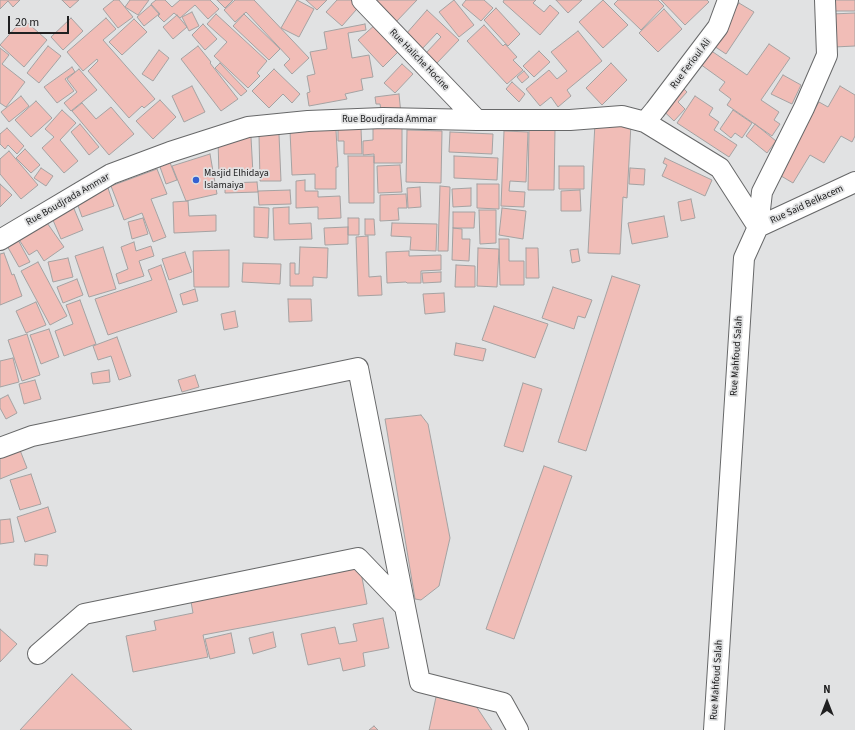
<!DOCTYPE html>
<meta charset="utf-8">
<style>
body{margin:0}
#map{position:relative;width:855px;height:730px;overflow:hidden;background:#e1e2e3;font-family:"Source Sans 3",sans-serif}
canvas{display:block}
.north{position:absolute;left:807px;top:682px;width:40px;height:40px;-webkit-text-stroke:3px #e1e2e3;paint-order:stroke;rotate:0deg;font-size:11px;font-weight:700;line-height:16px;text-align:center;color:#202021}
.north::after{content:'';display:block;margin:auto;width:14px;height:18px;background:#202021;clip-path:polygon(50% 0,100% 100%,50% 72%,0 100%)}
.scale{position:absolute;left:8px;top:16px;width:61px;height:18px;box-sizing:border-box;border:2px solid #202021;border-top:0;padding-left:5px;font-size:12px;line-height:14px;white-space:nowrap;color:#202021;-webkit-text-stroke:3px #e1e2e3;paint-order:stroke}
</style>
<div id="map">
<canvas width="855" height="730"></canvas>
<div class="north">N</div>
<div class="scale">20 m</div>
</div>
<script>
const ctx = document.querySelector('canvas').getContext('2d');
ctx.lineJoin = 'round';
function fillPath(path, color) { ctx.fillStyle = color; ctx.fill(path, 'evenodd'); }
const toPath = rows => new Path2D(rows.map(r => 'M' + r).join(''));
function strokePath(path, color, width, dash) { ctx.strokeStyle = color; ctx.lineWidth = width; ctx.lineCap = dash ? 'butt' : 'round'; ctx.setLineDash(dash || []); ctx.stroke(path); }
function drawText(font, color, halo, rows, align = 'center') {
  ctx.font = font + ' "Source Sans 3",sans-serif'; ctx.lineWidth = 3.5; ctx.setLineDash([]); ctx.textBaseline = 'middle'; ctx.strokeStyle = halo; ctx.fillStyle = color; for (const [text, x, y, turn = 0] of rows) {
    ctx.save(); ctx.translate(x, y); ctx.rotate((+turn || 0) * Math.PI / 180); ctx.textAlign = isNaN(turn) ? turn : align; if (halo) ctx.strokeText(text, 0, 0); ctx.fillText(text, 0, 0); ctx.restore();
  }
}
const building = toPath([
 [0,0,20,0,13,7,8,1,0,9,0,0],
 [62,0,79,0,70,8,62,0],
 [114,0,119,0,133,17,118,28,103,9,114,0],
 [130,0,149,0,138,15,125,7,130,0],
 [156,0,165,0,172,7,180,0,210,0,219,9,208,19,195,5,180,18,174,13,164,22,158,16,160,14,151,4,156,0],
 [217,0,233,0,225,8,217,0],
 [235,0,254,0,309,58,292,74,284,65,290,59,246,12,235,22,224,10,235,0],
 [297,0,314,9,299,37,281,28,297,0],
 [306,0,327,0,317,10,306,0],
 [337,0,360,0,363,2,342,26,326,12,337,0],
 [371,0,417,0,395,23,371,0],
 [454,0,474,25,459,37,439,12,454,0],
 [466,0,484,0,493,8,481,21,462,5,466,0],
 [504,0,536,0,533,3,544,12,550,5,559,13,540,35,503,2,504,0],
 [556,0,582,0,568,13,556,0],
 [603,0,628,25,603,48,579,22,603,0],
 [618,0,658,0,664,6,641,30,614,4,618,0],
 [661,0,707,0,709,2,685,25,661,0],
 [834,0,855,0,855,11,834,11,834,0],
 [739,3,754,12,726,54,711,44,739,3],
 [151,5,159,14,144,26,137,17,151,5],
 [496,8,520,34,508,46,484,20,496,8],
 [664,9,682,29,658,52,639,33,664,9],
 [427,10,459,40,437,63,426,53,441,37,437,33,422,49,406,34,427,10],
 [192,12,199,26,189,31,182,17,192,12],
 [855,13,855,46,834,47,832,14,855,13],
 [216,14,267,61,257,73,260,76,248,88,214,56,227,42,207,24,216,14],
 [244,14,280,49,269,60,233,26,244,14],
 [177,15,187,27,173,39,163,27,177,15],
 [71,18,83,31,63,50,51,37,71,18],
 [106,18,116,29,103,40,155,99,144,108,142,106,129,118,88,71,98,61,97,59,83,71,67,52,106,18],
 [23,19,47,40,24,67,0,45,23,19],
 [134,19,147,32,122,55,109,42,134,19],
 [203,24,217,39,205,50,192,35,203,24],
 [365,24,366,30,348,33,352,58,369,55,373,77,361,79,363,90,345,94,347,99,309,106,307,93,310,92,307,76,315,74,310,52,327,49,324,32,365,24],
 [376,24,383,35,398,52,383,67,358,40,376,24],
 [484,25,503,46,505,44,517,57,513,60,523,70,507,84,467,41,484,25],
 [578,31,602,61,567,90,571,96,558,107,551,97,540,106,526,89,549,70,557,79,567,71,551,52,578,31],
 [769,44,790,58,761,100,779,112,774,120,780,124,772,136,727,105,731,99,719,90,725,82,700,64,710,50,747,75,769,44],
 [48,46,61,56,39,83,27,73,48,46],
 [198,46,211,62,210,63,238,99,221,111,181,59,198,46],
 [0,48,9,55,2,64,25,82,6,107,0,103,0,48],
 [159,50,169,58,153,81,142,74,159,50],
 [539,51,550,62,534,77,523,66,539,51],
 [220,63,247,91,241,96,215,68,220,63],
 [611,63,627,80,602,105,586,88,611,63],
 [402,64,413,74,395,93,384,83,402,64],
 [72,67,75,72,65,79,74,91,57,103,44,87,72,67],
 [79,69,97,90,71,111,64,103,77,92,67,79,79,69],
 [274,69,300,94,292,103,283,94,269,108,252,91,274,69],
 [524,71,529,77,522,83,517,77,524,71],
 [783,75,801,85,792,104,771,94,783,75],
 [672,77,687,92,678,102,685,109,674,121,651,99,672,77],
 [512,82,525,94,519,102,506,89,512,82],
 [192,86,205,112,184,122,172,96,192,86],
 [840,86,855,95,855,136,852,142,841,136,824,163,810,155,793,183,776,173,819,102,828,107,840,86],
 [399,94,401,114,382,117,380,104,376,104,375,97,399,94],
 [21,96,29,106,9,122,1,112,21,96],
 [695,96,713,108,709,115,719,122,714,130,737,145,729,157,677,123,695,96],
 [160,100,176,117,153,139,136,121,160,100],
 [36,101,52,118,31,137,15,120,36,101],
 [82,103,96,119,111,107,134,134,109,155,72,111,82,103],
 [62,110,76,123,60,140,78,161,64,173,42,148,54,137,45,129,62,110],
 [733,110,752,123,742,138,735,133,731,138,720,129,733,110],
 [595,123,631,124,627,198,623,197,620,254,588,253,595,123],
 [80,124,99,147,89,155,71,132,80,124],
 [755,124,776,141,767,153,746,136,755,124],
 [373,126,402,127,402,163,374,163,374,154,363,155,363,141,373,140,373,126],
 [7,128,24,146,17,154,8,145,5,149,0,144,0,134,7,128],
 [361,128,362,154,344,154,344,141,338,141,338,129,361,128],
 [529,129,555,129,554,190,528,190,529,129],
 [336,130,338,167,336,167,336,189,315,189,315,174,292,175,290,131,336,130],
 [407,130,442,131,441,183,406,182,407,130],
 [504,131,528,132,526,182,510,181,509,191,525,192,524,207,501,206,504,131],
 [450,132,493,134,492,154,449,152,450,132],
 [279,134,281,181,260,181,259,135,279,134],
 [251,137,253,174,219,176,218,139,251,137],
 [25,149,40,165,31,173,16,158,25,149],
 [9,151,38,185,21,199,0,174,0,159,9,151],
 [210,154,217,194,186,201,172,166,210,154],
 [348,156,374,156,374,203,349,203,348,156],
 [454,156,498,158,497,180,454,178,454,156],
 [665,158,712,180,705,196,662,176,667,165,663,163,665,158],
 [169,160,177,180,166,184,159,164,169,160],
 [400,165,402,192,378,193,377,166,400,165],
 [559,166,584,166,584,189,559,189,559,166],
 [41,168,53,176,46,186,34,178,41,168],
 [630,168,645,169,644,185,629,184,630,168],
 [157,169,167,194,151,199,166,237,153,242,142,213,124,220,111,186,157,169],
 [305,180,305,191,318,191,318,197,340,196,341,218,318,219,318,207,296,208,296,181,305,180],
 [257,182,258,192,225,193,225,183,257,182],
 [0,184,12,195,0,207,0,184],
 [477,184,499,184,499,209,477,208,477,184],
 [440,186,450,187,448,251,438,251,440,186],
 [420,187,421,207,408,208,407,188,420,187],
 [108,188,114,206,82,217,76,200,108,188],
 [471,188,471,206,453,207,452,189,471,188],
 [290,190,291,204,259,205,258,191,290,190],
 [580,190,581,211,561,211,561,191,580,190],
 [406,194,407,208,398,208,399,220,380,221,380,195,406,194],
 [691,199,695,218,681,221,678,202,691,199],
 [188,201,189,216,216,215,216,231,174,233,173,202,188,201],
 [72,204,83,230,61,239,50,213,72,204],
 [254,207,269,208,268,238,254,237,254,207],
 [289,207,289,224,311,223,312,239,274,240,273,208,289,207],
 [502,208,526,211,523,239,499,235,502,208],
 [479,210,496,210,496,243,480,244,479,210],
 [453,212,475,212,474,228,453,228,453,212],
 [664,216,668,237,632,244,628,223,664,216],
 [143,218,148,234,132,239,128,222,143,218],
 [348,218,359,218,359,235,348,235,348,218],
 [365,219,374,219,375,235,365,235,365,219],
 [45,220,64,247,44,261,37,250,29,255,18,238,45,220],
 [392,223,437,224,436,251,410,250,411,237,391,236,392,223],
 [348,227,348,244,325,245,324,228,348,227],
 [453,228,462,229,462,239,470,239,469,261,452,260,453,228],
 [368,236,369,277,381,276,382,295,358,296,356,237,368,236],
 [17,238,30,262,19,267,6,244,17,238],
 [499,239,509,239,509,261,524,261,524,285,500,285,499,239],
 [134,242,136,251,151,246,154,256,139,261,144,276,119,284,116,274,128,269,121,247,134,242],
 [103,247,116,289,89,297,75,256,103,247],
 [300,247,328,248,327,278,313,277,313,286,290,286,290,263,295,263,295,274,299,274,300,247],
 [478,248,499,249,497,287,477,286,478,248],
 [526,248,538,248,539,278,526,278,526,248],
 [578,249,580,261,572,263,570,250,578,249],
 [229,250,229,287,194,287,193,251,229,250],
 [409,251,409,256,441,255,441,270,421,271,421,283,407,283,406,282,387,283,386,252,409,251],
 [185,252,192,272,169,280,162,259,185,252],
 [4,253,12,275,14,274,22,296,0,305,0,254,4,253],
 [68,258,73,277,53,282,48,262,68,258],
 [38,262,67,316,50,325,21,271,38,262],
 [243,263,281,264,280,284,242,282,243,263],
 [161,265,177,312,108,335,95,299,152,280,148,270,161,265],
 [456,265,475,266,475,287,455,287,456,265],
 [441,272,441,282,423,283,422,273,441,272],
 [612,276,640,285,586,451,558,442,612,276],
 [77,279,83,295,63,303,57,287,77,279],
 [553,287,592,300,585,318,578,316,574,329,542,318,553,287],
 [195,289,198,301,183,305,180,294,195,289],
 [444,293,445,312,425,314,423,294,444,293],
 [288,299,311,299,312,321,289,322,288,299],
 [80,300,96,344,64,356,55,331,73,324,66,305,80,300],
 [36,302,46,325,26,333,16,311,36,302],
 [494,306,548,324,535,358,482,340,494,306],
 [235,311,238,327,224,330,221,314,235,311],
 [49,329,59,357,41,364,30,335,49,329],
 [27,334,40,375,22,381,8,340,27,334],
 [117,337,131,376,119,380,111,356,98,360,93,346,117,337],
 [456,343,486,349,483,361,454,355,456,343],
 [13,358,19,382,0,387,0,361,13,358],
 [109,370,110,382,93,384,91,373,109,370],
 [195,375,199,387,182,392,178,380,195,375],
 [35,380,41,399,24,404,19,384,35,380],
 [523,383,542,389,523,452,504,446,523,383],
 [8,395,17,413,6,419,0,408,0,399,8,395],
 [421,415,428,424,450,538,439,586,421,600,415,599,385,419,421,415],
 [18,445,27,468,0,479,0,452,18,445],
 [544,466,572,476,514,639,486,629,544,466],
 [31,474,41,504,20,510,10,480,31,474],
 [48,507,56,532,25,542,17,517,48,507],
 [10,519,14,542,0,544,0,520,10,519],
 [35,554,48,555,47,566,34,565,35,554],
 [360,567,367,604,203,635,208,657,133,672,126,636,156,630,154,621,193,613,190,596,360,567],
 [383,618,389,648,363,653,365,666,343,671,340,658,308,665,301,634,335,627,339,644,357,641,353,624,383,618],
 [0,629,17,644,0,662,0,629],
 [273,632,276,647,253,654,249,638,273,632],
 [231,633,235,653,210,659,205,639,231,633],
 [72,674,132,730,20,730,72,674],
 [436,697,476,706,492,730,429,730,436,697],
 [374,726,378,730,369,730,374,726]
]);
const minor = toPath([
 [362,0,477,120],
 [645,122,655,110,718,27,728,0],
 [0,240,111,174,170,152,248,127,308,121,383,118,477,120,570,120,622,116,645,122,720,168,758,227,855,182],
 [0,448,32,436,358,368,405,607,420,682,503,703,518,730],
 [38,654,84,614,358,558,405,607],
 [714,730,744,258,758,227,762,192,804,108,827,55,825,0]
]);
const markers = [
 [196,180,4,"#3561d1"]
];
const streetNames = [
 ["Rue Haliche Hocine",419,60,46],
 ["Rue Ferioul Ali",691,64,-53],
 ["Rue Boudjrada Ammar",389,120],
 ["Rue Boudjrada Ammar",68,200,-30],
 ["Rue Saïd Belkacem",807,205,-25],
 ["Rue Mahfoud Salah",737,356,-86],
 ["Rue Mahfoud Salah",717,680,-86]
];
const poiNames = [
 ["Masjid Elhidaya",204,174],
 ["Islamaiya",204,186]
];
fillPath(building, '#f1bdb7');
strokePath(building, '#a4a2a2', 1);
strokePath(minor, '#676869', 22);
strokePath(minor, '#fff', 20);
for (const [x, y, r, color] of markers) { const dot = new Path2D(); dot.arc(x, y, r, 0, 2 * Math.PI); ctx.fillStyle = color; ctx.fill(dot); strokePath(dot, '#e1e2e3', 1.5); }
drawText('10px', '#202021', '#e1e2e3', streetNames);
drawText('10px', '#202021', '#e1e2e3', poiNames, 'left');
</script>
